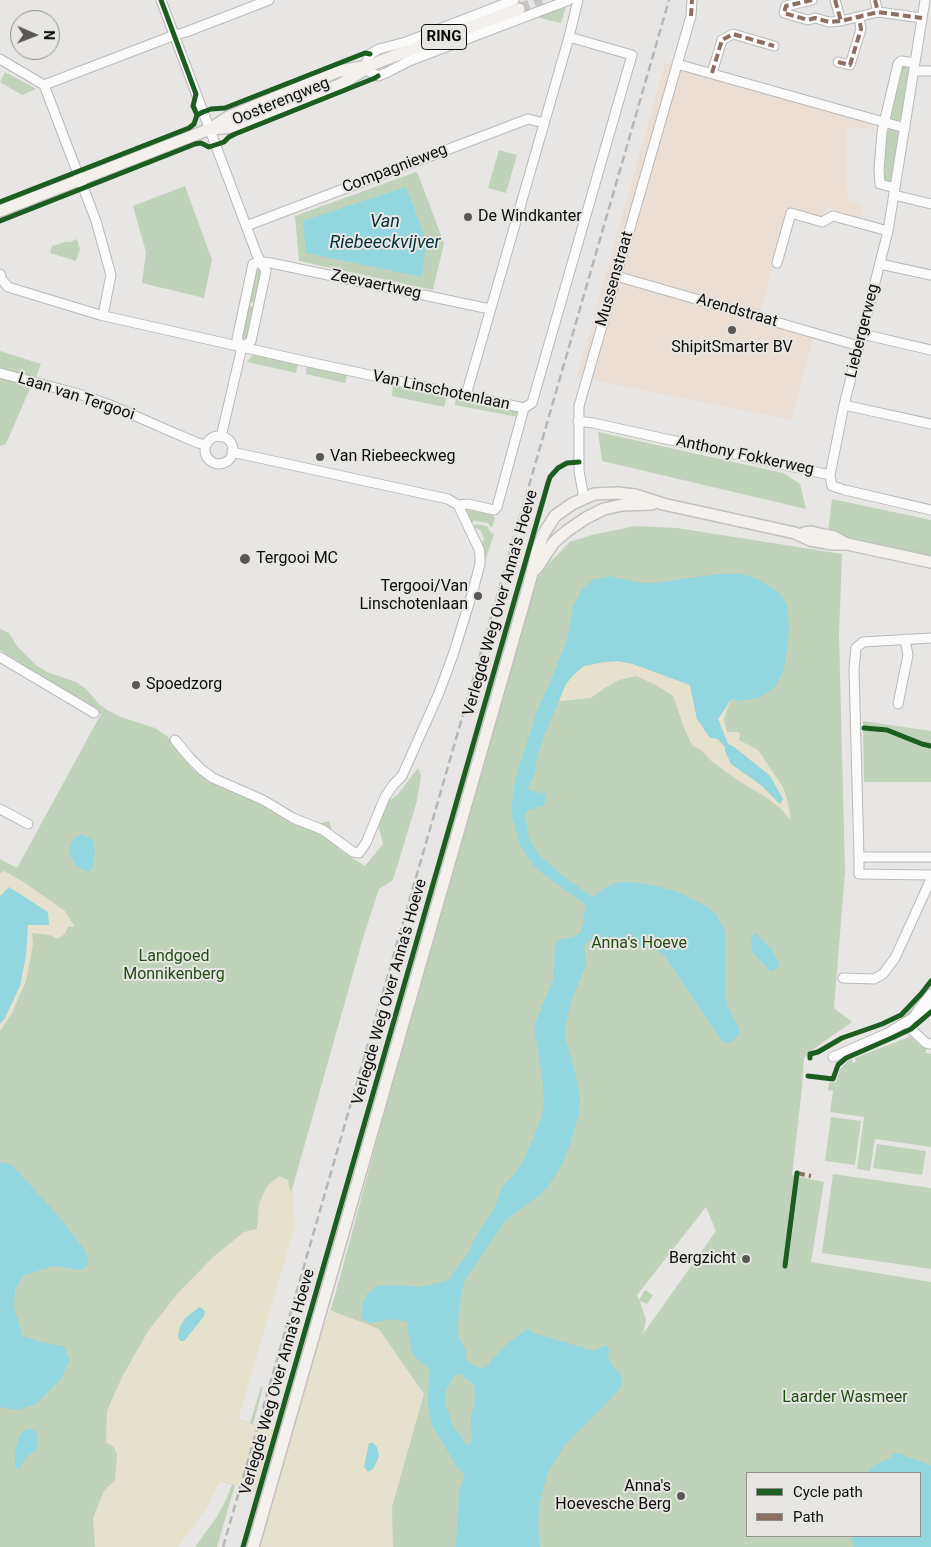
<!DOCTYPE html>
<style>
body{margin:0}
#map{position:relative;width:931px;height:1547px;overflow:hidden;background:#e7e6e4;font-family:Roboto,sans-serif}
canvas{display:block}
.legend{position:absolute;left:746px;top:1472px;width:175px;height:65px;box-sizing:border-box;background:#e8e6e3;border:1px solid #908f8d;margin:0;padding:6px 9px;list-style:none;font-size:15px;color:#0c0c0b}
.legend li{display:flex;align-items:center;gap:10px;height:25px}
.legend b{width:25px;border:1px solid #908f8d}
.north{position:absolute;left:10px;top:10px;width:50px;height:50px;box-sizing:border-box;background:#e8e6e3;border:1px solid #908f8d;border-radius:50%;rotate:91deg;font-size:14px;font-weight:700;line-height:20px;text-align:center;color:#0c0c0b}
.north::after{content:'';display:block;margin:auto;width:18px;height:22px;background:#595857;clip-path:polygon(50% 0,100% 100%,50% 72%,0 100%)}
</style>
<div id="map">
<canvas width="931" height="1547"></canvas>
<ul class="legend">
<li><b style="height:6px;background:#1b5e20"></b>Cycle path</li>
<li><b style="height:6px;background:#8d6e63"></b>Path</li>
</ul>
<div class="north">N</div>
</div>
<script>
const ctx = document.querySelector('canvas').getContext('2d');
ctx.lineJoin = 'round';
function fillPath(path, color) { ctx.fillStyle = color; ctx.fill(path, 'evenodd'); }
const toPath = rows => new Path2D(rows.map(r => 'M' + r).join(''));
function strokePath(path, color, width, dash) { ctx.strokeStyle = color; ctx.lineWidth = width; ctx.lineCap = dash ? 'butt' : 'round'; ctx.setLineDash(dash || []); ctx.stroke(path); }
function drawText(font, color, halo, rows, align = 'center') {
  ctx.font = font + ' Roboto,sans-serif'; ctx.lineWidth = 4; ctx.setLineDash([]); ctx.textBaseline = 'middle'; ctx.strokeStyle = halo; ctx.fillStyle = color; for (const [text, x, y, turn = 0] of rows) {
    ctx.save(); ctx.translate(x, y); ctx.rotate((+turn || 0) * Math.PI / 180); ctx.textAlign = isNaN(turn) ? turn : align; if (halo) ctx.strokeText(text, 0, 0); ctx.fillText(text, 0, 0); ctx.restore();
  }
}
const industrial = toPath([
 [665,63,868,118,875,129,847,127,846,169,848,200,862,204,861,218,826,207,822,219,789,210,758,320,814,336,791,420,577,377]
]);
const green = toPath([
 [566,7,561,23,540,18,540,16],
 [902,64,912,67,903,117,900,120,895,122,889,120,888,116],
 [5,72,36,89,22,95,0,82],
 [887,127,897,130,900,136,893,179,889,183,885,181,885,131],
 [499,150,517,155,506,193,488,188],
 [416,172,418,174,444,243,433,290,299,261,295,216],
 [185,186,212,260,204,298,142,283,146,252,133,206],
 [77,239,80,249,76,261,50,253,52,246,65,242,70,242],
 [256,269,263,271,255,303,248,302],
 [247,305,254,307,247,339,241,338],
 [0,351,41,364,35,379,0,368],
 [256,355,298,364,296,373,247,362,252,356],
 [307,365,347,374,345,383,306,374],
 [2,377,31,386,6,444,0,446,0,380],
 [393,384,447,396,444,407,392,396],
 [456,398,514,409,518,414,518,417,455,405],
 [598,432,783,473,800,484,806,509,602,461],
 [832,499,931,520,931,558,853,540,828,532],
 [467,508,490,514,493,515,495,518,492,528,488,523,475,521,471,522,465,511],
 [476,524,487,526,491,533,494,534,484,564,485,553,482,546,484,538,480,530,472,526],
 [635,526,677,528,842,554,839,634,845,872,834,1008,852,1022,812,1050,804,1058,802,1088,792,1175,824,1182,811,1262,931,1282,931,1547,258,1547,273,1496,235,1485,217,1547,195,1547,216,1518,224,1504,232,1485,207,1477,157,1547,0,1547,0,859,17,868,101,714,0,650,0,629,9,633,17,646,36,665,47,672,76,682,86,689,99,704,107,710,121,717,155,728,168,737,178,752,194,771,210,781,222,788,265,805,288,820,302,825,310,826,329,821,338,849,365,866,383,844,374,807,386,803,398,794,418,768,421,776,417,801,393,880,379,889,363,938,273,1257,225,1416,250,1423,261,1387,263,1387,253,1424,291,1435,299,1400,334,1299,415,1000,534,587,539,576,549,563,570,542,592,535],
 [706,1207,716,1231,643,1334,646,1320,640,1301,647,1304,653,1295,645,1290,639,1300,637,1295],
 [747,1473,920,1473,920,1536,747,1536],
 [863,721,931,731,931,782,864,782],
 [931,983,931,992,917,1008,902,1020,900,1017,919,999],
 [911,1036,919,1045,926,1047,926,1053,931,1054,931,1147,875,1139,870,1171,857,1169,864,1117,830,1112,833,1091,828,1090,829,1083,836,1082,840,1069,849,1060,852,1059,853,1063,856,1062,855,1058],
 [831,1117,861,1121,855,1165,825,1161],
 [877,1144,926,1151,922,1175,873,1168],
 [833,1174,931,1188,931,1269,822,1253]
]);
const sand = toPath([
 [618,661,633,664,690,685,697,719,725,747,731,764,761,785,780,804,770,776,734,747,728,744,718,719,731,699,724,719,727,732,737,732,740,734,739,740,758,750,783,787,788,803,791,821,782,810,766,797,740,782,710,760,701,750,692,745,685,730,673,696,656,685,636,676,619,680,605,688,591,698,559,701,566,683,574,674,584,666,604,662],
 [4,871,22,881,65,911,75,927,68,927,65,934,57,939,50,935,32,933,33,944,26,981,12,1013,0,1031,0,873],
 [279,1176,288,1180,290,1190,294,1196,293,1211,295,1225,238,1420,291,1435,299,1400,330,1310,379,1329,424,1394,392,1507,393,1547,258,1547,273,1496,220,1481,206,1509,178,1547,95,1547,93,1518,104,1491,115,1480,117,1454,113,1446,106,1443,107,1411,122,1377,148,1331,178,1293,213,1257,244,1232,257,1229,259,1204,267,1186],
 [204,1316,184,1341,178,1336,180,1328,185,1318]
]);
const water = toPath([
 [406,187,426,240,422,277,306,253,303,221],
 [718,574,743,574,760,580,778,592,783,598,787,606,789,626,788,642,784,669,775,687,762,696,752,699,741,701,731,699,718,719,728,744,734,747,770,776,783,799,780,804,761,785,731,764,725,751,725,746,718,739,710,738,697,719,690,685,633,664,618,661,604,662,584,666,574,674,566,684,543,738,537,757,535,771,528,790,546,794,544,806,528,810,526,812,526,820,529,838,538,854,564,877,591,896,594,897,603,889,612,884,623,882,647,884,676,891,706,906,716,914,725,931,726,939,725,986,727,1004,739,1029,739,1035,731,1042,728,1043,722,1041,664,955,658,951,647,948,590,940,584,946,586,965,572,998,565,1026,566,1041,575,1072,580,1098,579,1114,569,1147,562,1164,549,1185,541,1194,506,1220,465,1280,461,1294,457,1330,460,1341,466,1351,466,1359,471,1364,480,1368,485,1368,506,1345,528,1328,533,1333,594,1351,607,1345,609,1350,608,1359,622,1377,620,1388,608,1402,564,1446,548,1472,539,1504,538,1526,540,1547,456,1547,459,1490,465,1475,457,1467,432,1425,428,1406,429,1369,414,1356,411,1349,407,1322,395,1319,370,1323,361,1318,362,1305,366,1295,378,1286,393,1285,422,1287,448,1280,468,1253,475,1238,495,1207,502,1187,517,1171,523,1161,535,1134,542,1115,544,1104,543,1085,534,1026,553,980,555,946,558,940,573,937,581,932,586,905,538,870,528,858,520,845,514,823,512,819,512,805,514,785,519,767,537,711,552,678,568,636,573,606,583,589,594,579,602,578,609,576,641,583,655,583],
 [457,1374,462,1375,474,1385,475,1398,471,1419,472,1441,467,1445,453,1426,446,1405,445,1393,452,1379],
 [82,834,92,839,95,850,93,868,87,872,75,865,69,851,73,839],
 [9,887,48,912,49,925,28,925,26,956,20,986,5,1018,0,1024,0,896],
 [755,932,772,950,780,966,771,972,752,952,751,938],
 [0,1161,2,1163,11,1164,61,1219,86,1252,89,1264,82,1270,53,1266,24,1275,15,1289,14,1308,23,1336,44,1343,64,1346,69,1360,62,1377,36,1404,18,1410,0,1407],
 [200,1307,203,1309,205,1312,204,1316,184,1341,180,1341,178,1336,180,1327,185,1318],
 [29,1428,36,1432,38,1441,36,1450,25,1458,19,1470,15,1467,15,1451,20,1434],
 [369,1443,373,1443,377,1447,379,1455,377,1461,373,1469,368,1472,364,1467],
 [897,1453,931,1465,931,1547,854,1547,851,1536,920,1536,920,1473,867,1473,871,1467,884,1460,890,1459,892,1455]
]);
const majorTunnel = toPath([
 [519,9,542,0]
]);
const minor = toPath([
 [161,0,257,255,266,271,251,341,242,347,221,437],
 [812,0,786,6,784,13,808,20,815,18,829,22,841,21,878,12,922,18],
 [835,0,841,21],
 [875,0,878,12],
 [0,59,44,85,96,221,111,275,103,315],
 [838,62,850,65,861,29,859,17],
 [677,64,905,128],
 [365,66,370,54,379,49,406,42,514,0],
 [366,70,378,76,386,73,409,61,569,0],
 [914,71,931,71],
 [712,73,722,40,733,34,774,46],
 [44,85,175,35,186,32,269,0],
 [895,188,880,184,879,170,882,132,898,64,901,61,915,63],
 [894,195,931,204],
 [246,226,528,119,544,123],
 [777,263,791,213,822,222,833,216,888,231],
 [880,264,931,275],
 [0,274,2,280,8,287,100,315,304,361,524,408],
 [616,276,859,346],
 [862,334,931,350],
 [242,347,237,339,253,264,262,262,271,263,490,309],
 [0,373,79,394,113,406,172,432,198,443,206,445],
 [466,395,569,37,578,0],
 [844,405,931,424],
 [524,408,532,403,632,55,569,37],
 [578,421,593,423,830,475,832,486,845,490,931,510],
 '205 450a14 14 0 1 1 28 0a14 14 0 1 1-28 0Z',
 [232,452,448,499,458,505,468,504,494,510,497,507,524,408],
 [830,475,844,405,888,231,925,0],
 [584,498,579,471,579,406,691,16,692,0],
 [0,657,94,713],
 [898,704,908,655,905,639],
 [175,740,190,758,202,770,213,778,263,800,293,818,323,830,353,852,359,853,366,843,385,797,393,785,402,776,439,693,453,655,472,594,480,564,480,556,479,549,458,505],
 [0,809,28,824],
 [859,857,854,669,856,648,863,642,931,638],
 [931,857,859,857,859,874,931,875],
 [843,978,874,979,883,974,895,958,931,879],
 [914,1017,919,1009,931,994],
 [907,1023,911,1029,926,1043,931,1044],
 [833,1057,886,1034,914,1017,923,1014,931,1006]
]);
const major = toPath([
 [211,129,232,127,321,93,341,84,367,68],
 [0,211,210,129,228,117,339,71,368,66,519,9],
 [804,533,811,532,824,535,834,537,847,544,931,562],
 [536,569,554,542,567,531,586,518,604,509,622,505,652,504],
 [253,1547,522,609,531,577,537,552,543,535,555,516,572,504,594,494,618,493,635,495,663,504,795,533,810,540,832,544,847,544]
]);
const rail = toPath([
 [223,1547,669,0]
]);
const quiet = toPath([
 [812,0,786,6,784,13,808,20,815,18,829,22,841,21,878,12,922,18],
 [835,0,841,21],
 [875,0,878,12],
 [691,16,692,0],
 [838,62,850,65,861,29,859,17],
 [712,73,722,40,733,34,774,46],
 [797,1173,811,1176]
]);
const cycleway = toPath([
 [161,0,196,94,193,106,197,115],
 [0,202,189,128,194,124,197,115,203,112,211,109,225,108,365,53,370,54],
 [0,221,195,144,201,143,209,147,224,142,229,137,235,134,375,78,378,76],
 [864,728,887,730,922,744,931,746],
 [810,1058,810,1054,818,1052,842,1038,882,1024,901,1015,921,994,931,981],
 [808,1076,833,1079,838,1065,846,1058,894,1037,911,1029,931,1012],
 [785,1266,797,1173],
 [243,1547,548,483,550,477,558,468,567,463,579,462]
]);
const markers = [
 [468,217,5,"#595857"],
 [732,330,5,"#595857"],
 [320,457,5,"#595857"],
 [245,559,6,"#595857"],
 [478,596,5,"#595857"],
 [136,685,5,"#595857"],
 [746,1259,5,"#595857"],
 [681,1496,5,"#595857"]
];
const shields = [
 [444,37,45]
];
const shieldNames = [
 ["RING",444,37]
];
const streetNames = [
 ["Oosterengweg",281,102,-22],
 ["Compagnieweg",395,169,-21],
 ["Mussenstraat",615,279,-74],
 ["Zeevaertweg",376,285,12],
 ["Arendstraat",737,311,16],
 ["Liebergerweg",863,331,-76],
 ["Van Linschotenlaan",441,391,12],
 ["Laan van Tergooi",76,397,18],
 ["Anthony Fokkerweg",745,456,12],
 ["Verlegde Weg Over Anna's Hoeve",501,603,-74],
 ["Verlegde Weg Over Anna's Hoeve",390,992,-74],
 ["Verlegde Weg Over Anna's Hoeve",278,1382,-74]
];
const poiNames = [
 ["De Windkanter",478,217],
 ["ShipitSmarter BV",732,348,"center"],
 ["Van Riebeeckweg",330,457],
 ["Tergooi MC",256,559],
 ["Tergooi/Van",468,587,"right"],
 ["Linschotenlaan",468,605,"right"],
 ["Spoedzorg",146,685],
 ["Bergzicht",736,1259,"right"],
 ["Anna's",671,1487,"right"],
 ["Hoevesche Berg",671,1505,"right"]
];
const parkNames = [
 ["Anna's Hoeve",639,944],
 ["Landgoed",174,957],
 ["Monnikenberg",174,975],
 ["Laarder Wasmeer",845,1398]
];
const waterNames = [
 ["Van",385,222],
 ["Riebeeckvijver",385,243]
];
fillPath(industrial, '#eaded5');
fillPath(green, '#c0d2ba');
fillPath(sand, '#e6e1cc');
fillPath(water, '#92d6e0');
strokePath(majorTunnel, '#c6c5c3', 11, [11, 5.5]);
strokePath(minor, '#bab9b8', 11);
strokePath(major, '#c1c1c0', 14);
strokePath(minor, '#fbfbfb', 9);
strokePath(major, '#f4f1ed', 11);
strokePath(rail, '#b7b7b7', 2.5, [8, 4]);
strokePath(quiet, '#8d6e63', 4, [8, 4]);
strokePath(cycleway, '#1b5e20', 5);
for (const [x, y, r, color] of markers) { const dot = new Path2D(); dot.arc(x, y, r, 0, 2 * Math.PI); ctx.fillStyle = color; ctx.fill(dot); strokePath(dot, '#e8e6e3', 2); }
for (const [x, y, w] of shields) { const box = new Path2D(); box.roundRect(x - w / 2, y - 12.5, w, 25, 4); ctx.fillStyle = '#e8e6e3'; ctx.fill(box); strokePath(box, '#0c0c0b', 1); }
drawText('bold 15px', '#0c0c0b', null, shieldNames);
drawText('16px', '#0c0c0b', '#e8e6e3', streetNames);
drawText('16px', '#0c0c0b', '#e8e6e3', poiNames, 'left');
drawText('16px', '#214c12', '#e8e6e3', parkNames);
drawText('italic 18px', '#003239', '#e8e6e3', waterNames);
</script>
